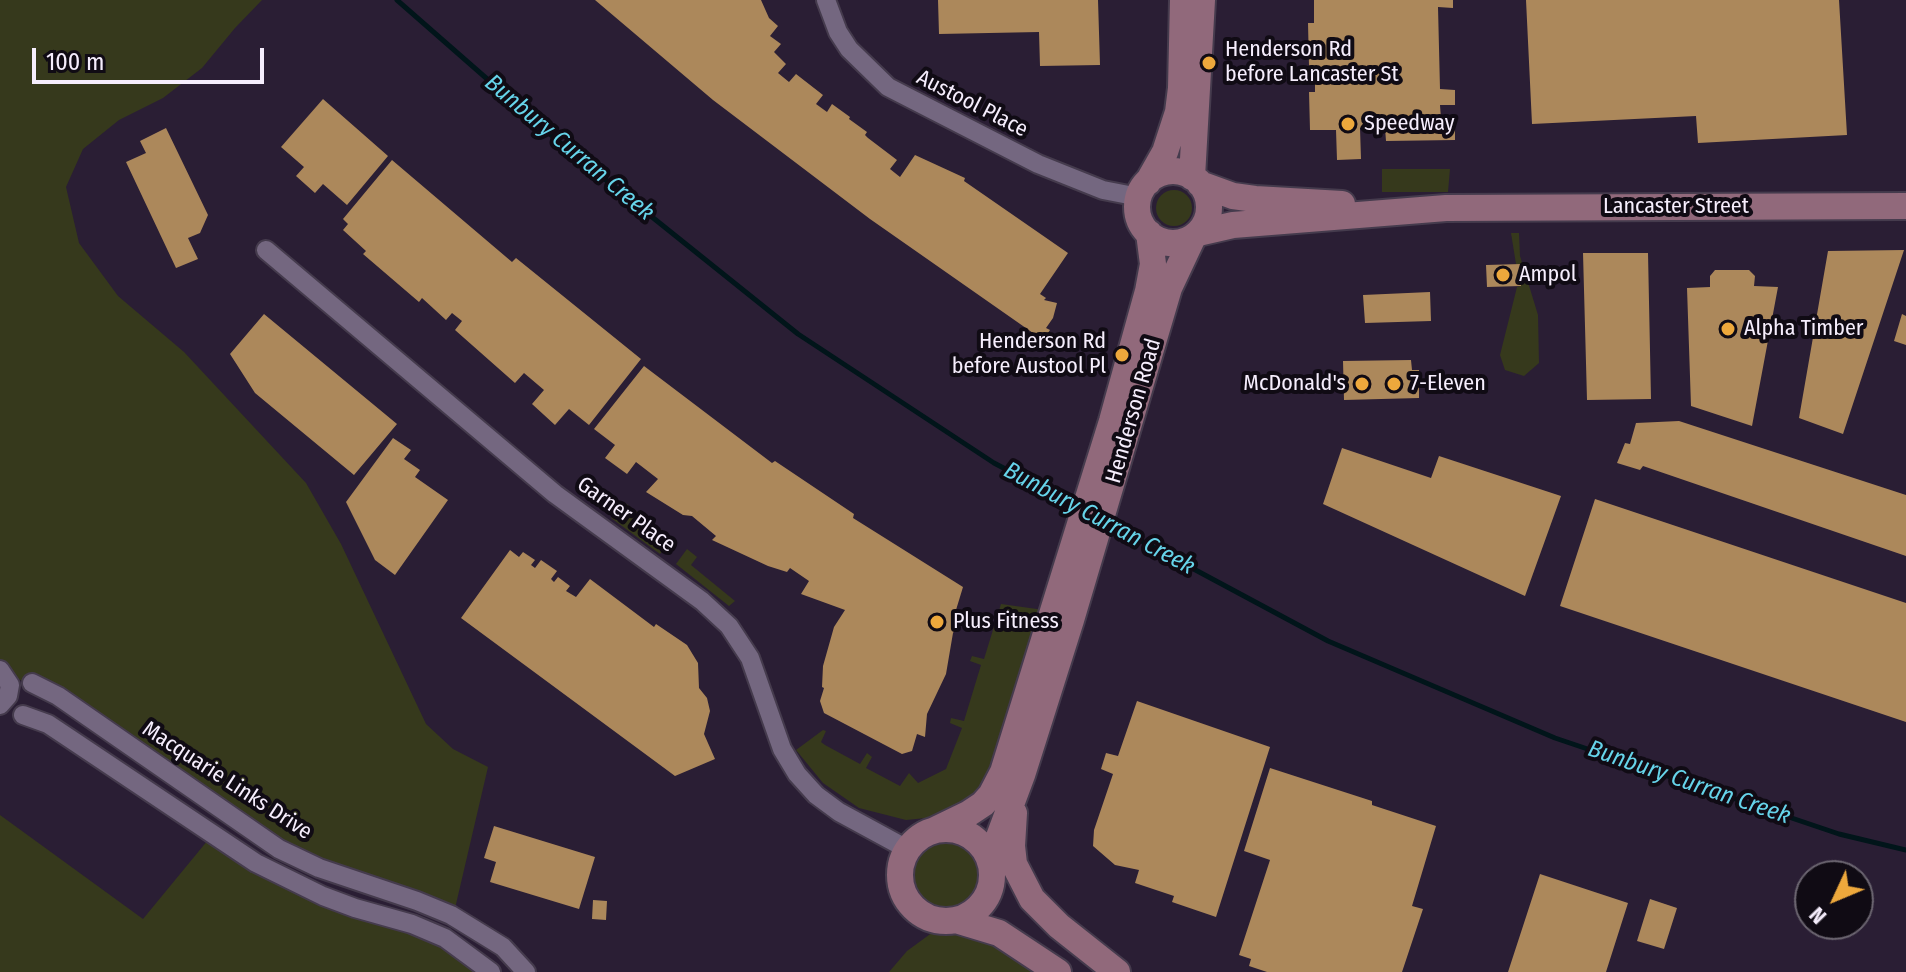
<!DOCTYPE html>
<style>
body{margin:0}
#map{position:relative;width:1906px;height:972px;overflow:hidden;background:#2a1e34;font-family:"Fira Sans Condensed",sans-serif}
canvas{display:block}
.north{position:absolute;left:1794px;top:860px;width:80px;height:80px;box-sizing:border-box;background:#100b14;border:2px solid #6c6671;border-radius:50%;rotate:226deg;font-size:22px;font-weight:700;line-height:32px;text-align:center;color:#f6eefd}
.north::after{content:'';display:block;margin:auto;width:28px;height:36px;background:#eda83c;clip-path:polygon(50% 0,100% 100%,50% 72%,0 100%)}
.scale{position:absolute;left:32px;top:48px;width:232px;height:36px;box-sizing:border-box;border:4px solid #f6eefd;border-top:0;padding-left:10px;font-size:24px;line-height:28px;white-space:nowrap;color:#f6eefd;-webkit-text-stroke:6px #100b14;paint-order:stroke}
</style>
<div id="map">
<canvas width="1906" height="972"></canvas>
<div class="north">N</div>
<div class="scale">100 m</div>
</div>
<script>
const ctx = document.querySelector('canvas').getContext('2d');
ctx.lineJoin = 'round';
function fillPath(path, color) { ctx.fillStyle = color; ctx.fill(path, 'evenodd'); }
const toPath = rows => new Path2D(rows.map(r => 'M' + r).join(''));
function strokePath(path, color, width, dash) { ctx.strokeStyle = color; ctx.lineWidth = width; ctx.lineCap = dash ? 'butt' : 'round'; ctx.setLineDash(dash || []); ctx.stroke(path); }
function drawText(font, color, halo, rows, align = 'center') {
  ctx.font = font + ' "Fira Sans Condensed",sans-serif'; ctx.lineWidth = 8; ctx.setLineDash([]); ctx.textBaseline = 'middle'; ctx.strokeStyle = halo; ctx.fillStyle = color; for (const [text, x, y, turn = 0] of rows) {
    ctx.save(); ctx.translate(x, y); ctx.rotate((+turn || 0) * Math.PI / 180); ctx.textAlign = isNaN(turn) ? turn : align; if (halo) ctx.strokeText(text, 0, 0); ctx.fillText(text, 0, 0); ctx.restore();
  }
}
const green = toPath([
 [0,0,262,0,235,28,202,68,163,98,119,120,83,149,66,187,79,243,118,296,184,352,306,483,341,544,426,724,453,749,488,767,453,917,268,842,63,699,0,671],
 [1382,169,1450,169,1448,192,1382,192],
 '1156 208a18 18 0 1 1 36 0a18 18 0 1 1-36 0Z',
 [1511,233,1519,233,1520,256,1538,315,1539,363,1524,376,1505,370,1500,355,1517,287,1521,286,1521,264,1516,264],
 [624,502,672,538,660,554,611,518],
 [687,549,697,557,691,565,735,601,729,606,676,564],
 [1001,604,1044,610,993,774,974,799,936,817,906,820,859,808,823,783,796,750,823,730,826,731,821,742,825,745,860,764,867,753,872,757,866,768,900,786,909,773,918,783,946,769,962,728,950,723,951,718,964,721,981,665,970,661,972,656,984,659],
 [0,815,143,919,208,840,435,934,490,972,0,972],
 '911 876a34 34 0 1 1 68 0a34 34 0 1 1-68 0Z',
 [956,920,1045,972,889,972,907,951,948,921]
]);
const stream = toPath([
 [397,0,566,148,798,334,994,463,1076,506],
 [1106,522,1328,641,1555,738,1839,834,1906,850]
]);
const building = toPath([
 [595,0,761,0,769,18,778,26,770,36,781,44,774,52,786,64,778,73,789,82,796,74,823,95,816,104,827,112,832,104,850,117,849,119,867,132,865,135,868,138,897,160,890,169,900,177,915,155,965,178,964,181,1068,253,1040,294,1046,298,1044,300,1057,303,1053,318,1046,328,1050,330,1043,340,870,219,713,100],
 [938,0,1098,0,1100,65,1040,66,1039,32,939,34],
 [1314,0,1453,0,1453,8,1438,7,1440,89,1455,90,1455,105,1440,105,1441,119,1455,118,1455,140,1386,141,1385,128,1360,128,1361,159,1337,160,1336,130,1310,130,1309,92,1315,92,1315,66,1309,66,1308,23,1314,23],
 [1526,0,1839,0,1847,135,1698,143,1696,116,1532,124],
 [323,99,388,156,347,205,323,184,315,193,296,176,304,167,281,147],
 [166,128,208,215,200,233,188,238,198,259,176,268,126,162,146,153,140,141],
 [392,160,512,262,516,258,641,359,589,425,569,409,555,425,532,404,544,390,524,373,515,383,455,330,462,321,452,313,446,320,422,298,419,302,363,254,366,251,343,230,348,224,343,219],
 [1904,250,1843,434,1799,418,1828,251],
 [1583,253,1648,253,1651,399,1587,400],
 [1521,264,1521,286,1487,287,1486,265],
 [1715,270,1749,270,1755,276,1754,286,1778,287,1752,426,1691,406,1687,288,1710,287,1710,276],
 [1430,292,1431,321,1365,323,1363,295],
 [264,314,397,424,354,475,255,393,230,354],
 [1902,314,1906,316,1906,345,1894,341],
 [1411,360,1412,370,1419,370,1419,398,1344,400,1343,361],
 [644,366,772,463,775,461,854,514,853,518,963,587,956,610,964,613,953,633,946,674,927,714,925,737,917,734,912,751,902,754,824,713,820,701,824,688,822,687,823,666,834,627,845,610,801,594,809,581,790,568,787,572,768,566,712,540,716,536,692,516,683,515,646,492,658,479,636,462,627,474,605,458,615,445,594,429],
 [1679,421,1906,495,1906,556,1643,466,1640,470,1617,463,1625,443,1630,444,1636,423],
 [393,438,411,450,404,459,420,470,415,477,448,500,395,575,375,560,346,502],
 [1342,448,1431,478,1439,456,1561,496,1525,596,1323,504],
 [1595,499,1906,603,1906,722,1560,606],
 [510,550,519,557,523,552,535,560,531,565,535,568,541,560,557,571,551,579,554,582,558,577,570,586,566,591,576,597,590,579,654,627,656,624,687,645,698,663,699,688,707,698,710,711,704,734,715,759,675,776,461,618],
 [1137,701,1270,747,1216,917,1172,902,1174,896,1135,883,1139,870,1115,865,1093,846,1094,830,1113,774,1101,769,1106,753,1118,756],
 [1270,768,1372,801,1372,805,1436,826,1412,906,1423,909,1402,972,1267,972,1249,966,1251,959,1239,955,1270,860,1244,851],
 [494,826,595,857,579,909,490,882,496,862,484,858],
 [1540,874,1628,903,1606,972,1508,972],
 [1650,899,1677,908,1664,949,1637,941],
 [593,900,607,901,606,920,592,919]
]);
const street = toPath([
 [826,0,838,32,849,49,888,87,1038,164,1103,190,1139,197],
 [266,250,555,494,702,601,729,626,750,658,782,749,797,774,816,795,839,812,907,849],
 [0,670,10,685,8,696,0,705],
 [32,683,58,696,279,849,319,868,417,901,451,915,503,947,526,972],
 [23,715,48,724,69,738,256,863,323,896,355,908,412,924,445,938,491,972]
]);
const secondary = toPath([
 '1137 207a36 36 0 1 1 72 0a36 36 0 1 1-72 0Z',
 [1192,177,1202,0],
 [1148,182,1165,152,1178,112,1181,88,1183,0],
 [1200,184,1233,196,1255,199,1342,204],
 [1198,233,1233,225,1446,208,1906,206],
 [1014,813,1012,846,1014,864,1032,899,1059,926,1117,972],
 '900 875a46 46 0 1 1 92 0a46 46 0 1 1-92 0Z',
 [935,830,968,814,983,804,991,795,1003,772,1112,421,1148,291,1153,264,1149,233],
 [990,861,1022,775,1071,620,1169,288,1193,237],
 [956,920,999,933,1058,972]
]);
const markers = [
 [1209,63,8,"#eda83c"],
 [1348,124,8,"#eda83c"],
 [1503,275,8,"#eda83c"],
 [1728,329,8,"#eda83c"],
 [1122,355,8,"#eda83c"],
 [1362,384,8,"#eda83c"],
 [1394,384,8,"#eda83c"],
 [937,622,8,"#eda83c"]
];
const poiNames = [
 ["Henderson Rd",1225,50],
 ["before Lancaster St",1225,75],
 ["Speedway",1364,124],
 ["Ampol",1519,275],
 ["Alpha Timber",1744,329],
 ["Henderson Rd",1106,342,"right"],
 ["before Austool Pl",1106,367,"right"],
 ["McDonald's",1346,384,"right"],
 ["7-Eleven",1410,384],
 ["Plus Fitness",953,622]
];
const streetNames = [
 ["Austool Place",972,104,27],
 ["Lancaster Street",1676,207],
 ["Henderson Road",1134,411,-74],
 ["Garner Place",626,515,35],
 ["Macquarie Links Drive",227,781,33]
];
const waterNames = [
 ["Bunbury Curran Creek",569,148,40],
 ["Bunbury Curran Creek",1099,519,28],
 ["Bunbury Curran Creek",1689,783,19]
];
fillPath(green, '#36391c');
strokePath(stream, '#01151a', 5);
fillPath(building, '#ac885b');
strokePath(street, '#453b4d', 22);
strokePath(secondary, '#453b4d', 30);
strokePath(street, '#746780', 18);
strokePath(secondary, '#91697b', 26);
for (const [x, y, r, color] of markers) { const dot = new Path2D(); dot.arc(x, y, r, 0, 2 * Math.PI); ctx.fillStyle = color; ctx.fill(dot); strokePath(dot, '#100b14', 3); }
drawText('22px', '#f6eefd', '#100b14', poiNames, 'left');
drawText('22px', '#f6eefd', '#100b14', streetNames);
drawText('italic 24px', '#66d4ea', '#100b14', waterNames);
</script>
